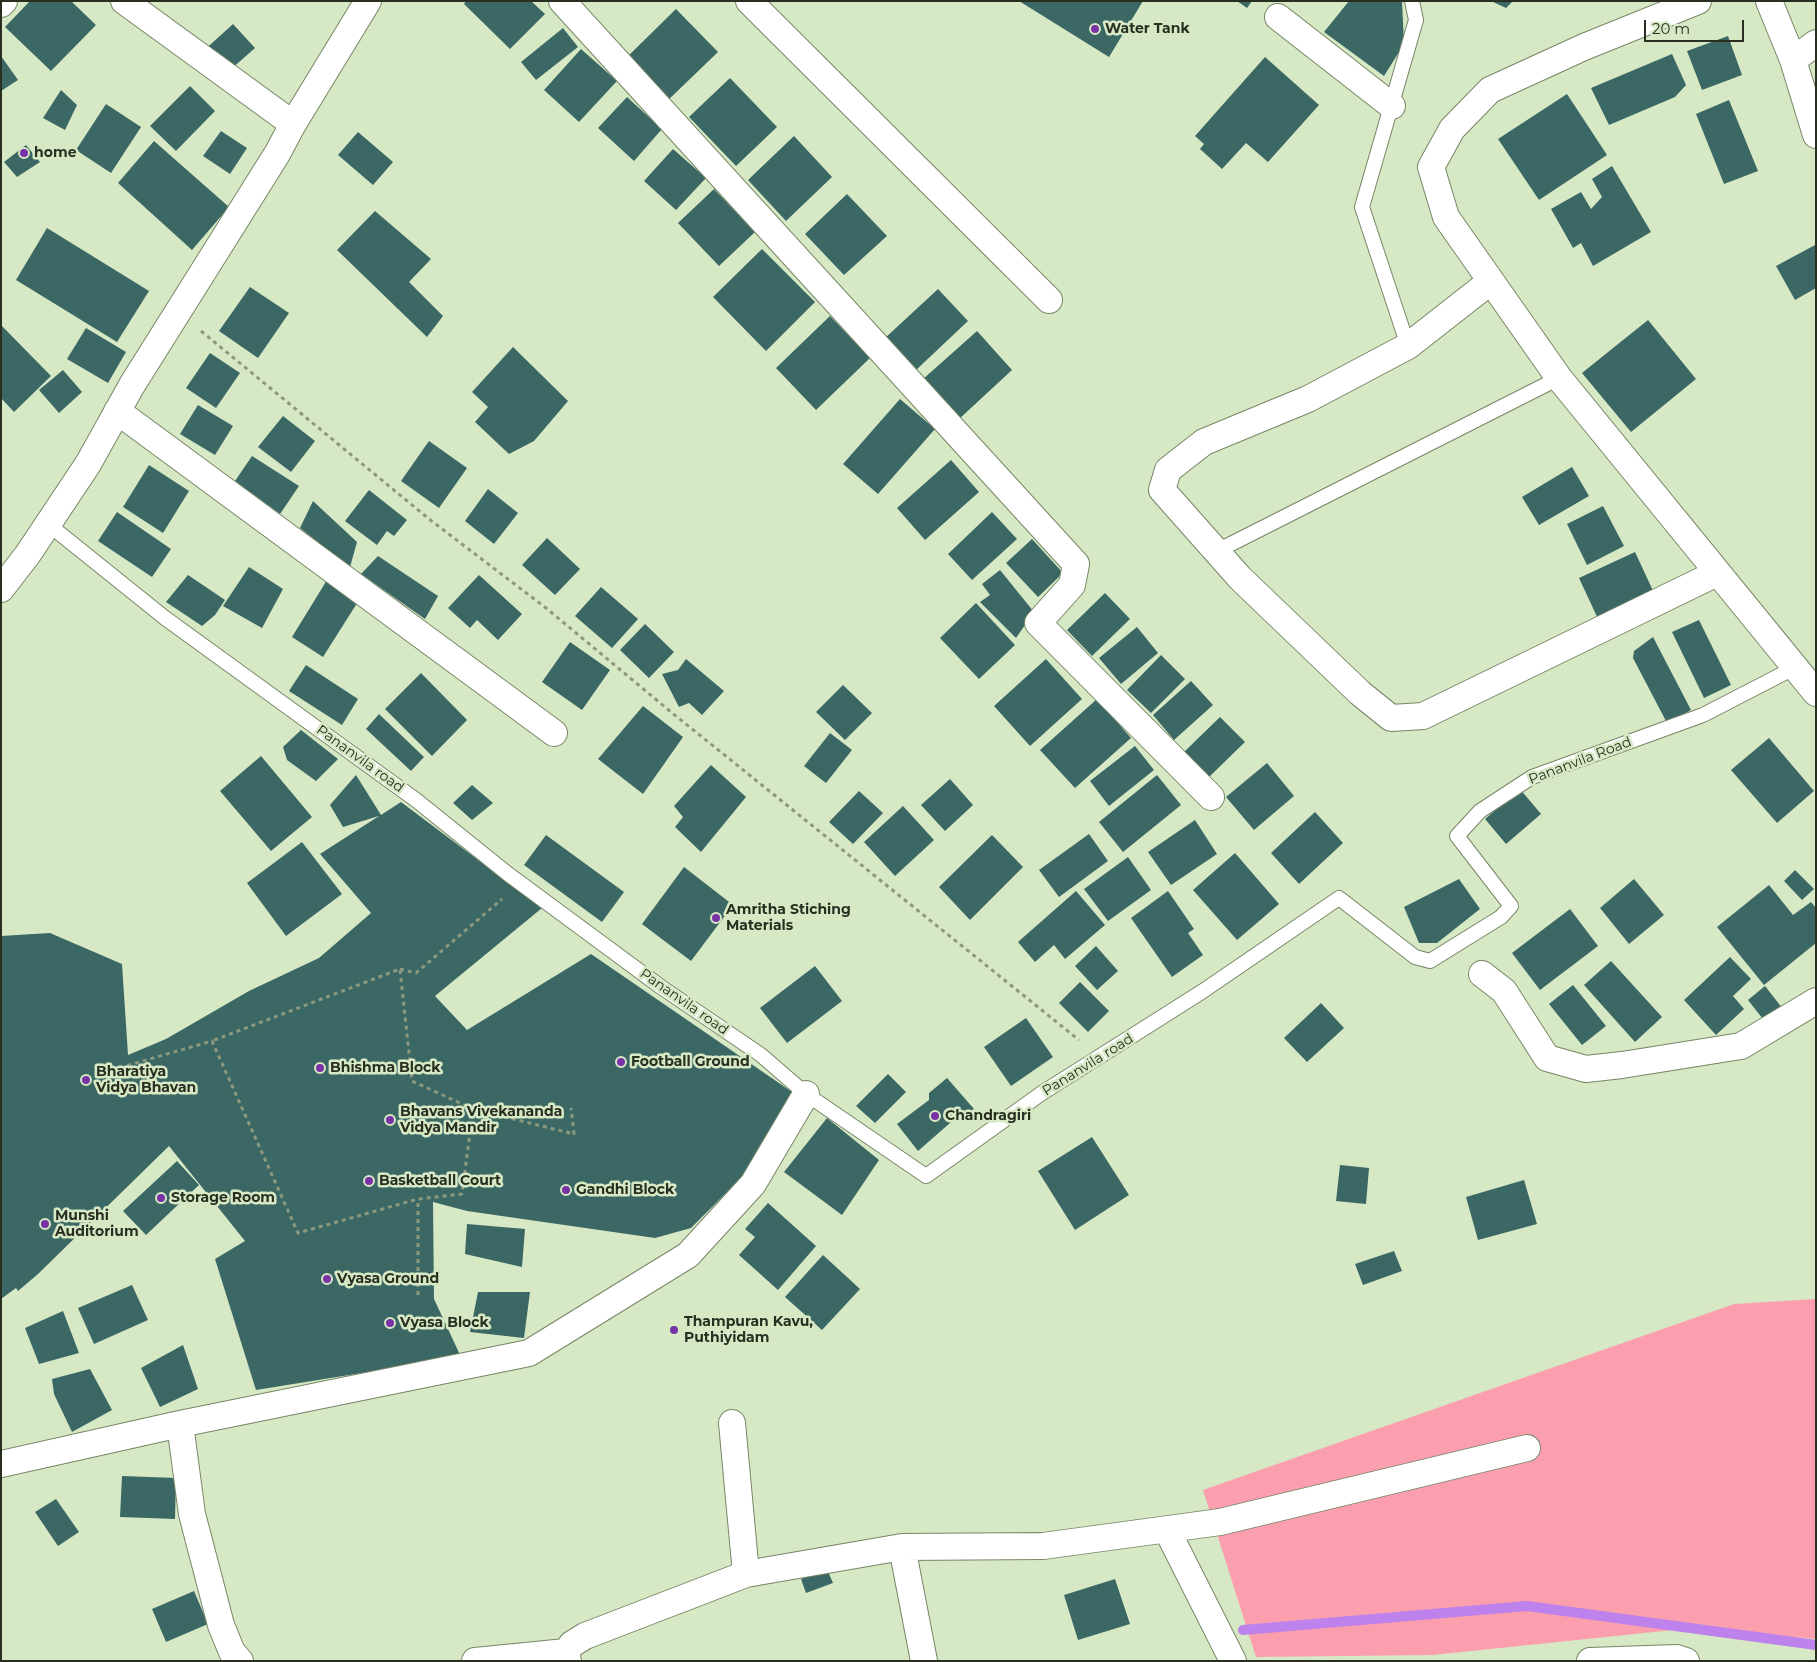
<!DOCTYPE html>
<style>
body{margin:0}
#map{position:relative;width:1817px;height:1662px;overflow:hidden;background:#d7e8c5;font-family:Montserrat,sans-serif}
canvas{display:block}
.frame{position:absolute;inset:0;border:2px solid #282f21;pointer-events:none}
.scale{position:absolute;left:1644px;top:20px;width:100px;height:22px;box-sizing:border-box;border:2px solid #282f21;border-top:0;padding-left:6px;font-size:15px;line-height:18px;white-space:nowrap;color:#282f21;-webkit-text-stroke:4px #d7e8c5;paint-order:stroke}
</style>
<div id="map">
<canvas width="1817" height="1662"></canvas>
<div class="frame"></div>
<div class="scale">20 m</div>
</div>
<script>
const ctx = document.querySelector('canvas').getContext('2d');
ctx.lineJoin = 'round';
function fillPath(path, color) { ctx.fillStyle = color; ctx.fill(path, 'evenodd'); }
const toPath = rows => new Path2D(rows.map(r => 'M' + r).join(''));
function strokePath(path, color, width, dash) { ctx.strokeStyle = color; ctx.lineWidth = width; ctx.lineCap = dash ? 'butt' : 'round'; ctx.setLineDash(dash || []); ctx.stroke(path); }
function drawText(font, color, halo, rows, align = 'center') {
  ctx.font = font + ' Montserrat,sans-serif'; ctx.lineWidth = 5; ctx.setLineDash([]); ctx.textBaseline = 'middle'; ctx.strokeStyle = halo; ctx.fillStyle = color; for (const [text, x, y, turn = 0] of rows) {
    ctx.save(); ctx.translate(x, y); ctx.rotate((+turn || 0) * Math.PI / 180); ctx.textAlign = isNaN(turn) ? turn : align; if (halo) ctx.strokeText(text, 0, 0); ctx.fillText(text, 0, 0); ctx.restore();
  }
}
const green = toPath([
 [1816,1299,1816,1639,1692,1628,1433,1655,1256,1657,1203,1490,1734,1304]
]);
const stream = toPath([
 [1243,1630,1527,1606,1816,1645]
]);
const building = toPath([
 [30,1,71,1,96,25,51,71,5,27],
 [466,1,531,1,545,14,510,49,464,4],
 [1019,1,1143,1,1109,57],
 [1237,1,1252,1,1247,8],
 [1349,1,1402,1,1404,44,1384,76,1324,32],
 [1491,1,1513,1,1506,8],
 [676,9,718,52,664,104,622,62],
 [233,24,255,48,221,78,200,54],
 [563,28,578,47,536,80,521,62],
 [1728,36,1742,75,1702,90,1687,51],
 [581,49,617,81,579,122,544,90],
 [1672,54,1686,85,1675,97,1609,125,1591,88],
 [1,56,18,80,1,91],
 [1265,57,1319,105,1268,162,1246,143,1222,169,1200,149,1204,144,1195,136],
 [730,78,777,127,736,166,689,117],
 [190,86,215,111,176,151,150,126],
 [61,90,77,105,65,130,43,118],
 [1567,94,1607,155,1539,200,1498,139],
 [627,97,662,129,634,161,598,128],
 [1729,100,1758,171,1724,184,1696,114],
 [106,104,141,127,111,173,76,150],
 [221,131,247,148,230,174,203,156],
 [358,132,393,162,373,185,338,155],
 [794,136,832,177,786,221,748,180],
 [154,141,229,207,192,250,118,183],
 [26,145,40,162,17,177,4,162],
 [673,149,706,178,676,210,644,181],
 [1612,166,1651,232,1593,266,1581,243,1573,248,1551,209,1581,192,1591,209,1602,197,1592,179],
 [714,189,755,232,719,266,678,223],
 [847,194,887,236,844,275,805,234],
 [375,211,431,259,409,282,443,316,427,337,337,250],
 [47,228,149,291,117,342,16,280],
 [1815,245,1816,288,1795,300,1776,266],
 [762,249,815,302,766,351,713,297],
 [250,287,289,313,258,358,219,331],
 [938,289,968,321,915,371,884,339],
 [830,316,870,358,816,410,776,368],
 [1648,320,1696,379,1631,432,1582,373],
 [1,325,51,376,14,412,1,398],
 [86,328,126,352,108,383,67,359],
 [977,331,1012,370,958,420,922,380],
 [513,347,568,401,534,441,509,454,475,422,488,407,472,392],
 [210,353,240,373,216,408,186,388],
 [63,370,82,392,59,413,39,390],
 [900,399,935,429,878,494,843,464],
 [198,405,233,426,215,455,180,434],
 [283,416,315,441,291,472,258,447],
 [429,441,467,468,439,508,401,481],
 [252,456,299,486,280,514,235,481],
 [951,460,979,492,925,540,897,508],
 [149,465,189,491,163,533,123,507],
 [1572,467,1589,496,1539,525,1522,497],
 [488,489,518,513,494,544,465,521],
 [369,490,407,520,394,536,387,531,377,545,345,521],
 [313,501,357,542,350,567,300,528],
 [1603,506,1624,546,1587,565,1567,524],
 [117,512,171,549,152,577,98,541],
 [992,512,1017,539,972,580,948,554],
 [547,538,580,569,555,595,522,565],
 [1032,539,1063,573,1038,597,1006,563],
 [1635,552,1655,595,1599,621,1579,578],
 [378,556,438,596,425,619,361,574],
 [249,567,283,589,262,628,223,606],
 [1000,570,1034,612,1016,638,980,602,990,595,982,584],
 [188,575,225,600,215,615,202,626,166,602],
 [479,575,522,614,498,640,477,620,470,628,448,608],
 [327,580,359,600,323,657,292,637],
 [601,587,638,619,612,648,575,616],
 [1105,593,1130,619,1092,656,1067,630],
 [976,603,1015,645,979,679,940,638],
 [1699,620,1731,685,1704,698,1672,632],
 [645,624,674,652,649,678,620,650],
 [1137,627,1158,653,1121,684,1099,658],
 [1653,637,1691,710,1667,723,1633,658,1634,651],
 [570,642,610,670,582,710,542,682],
 [1161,655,1185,679,1151,713,1127,690],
 [686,659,724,691,702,715,689,703,679,707,662,674,678,670],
 [1046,659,1082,699,1030,746,994,706],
 [306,665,358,699,342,725,289,691],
 [421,673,467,720,432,756,385,709],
 [1191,681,1213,705,1174,740,1153,715],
 [843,685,872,713,845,740,816,712],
 [1097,699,1131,738,1075,788,1040,750],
 [643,706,683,737,643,794,598,759],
 [379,714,424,757,411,771,366,729],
 [1220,717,1245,742,1208,778,1183,753],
 [301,730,338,759,316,781,287,760,283,747],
 [830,733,852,750,826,783,804,766],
 [1769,738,1814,791,1777,823,1731,770],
 [1135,746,1154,770,1109,806,1090,781],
 [261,756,312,817,271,851,220,791],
 [1267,763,1294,796,1254,830,1226,797],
 [711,765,746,797,701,852,675,827,683,817,674,806],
 [356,775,381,815,401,802,542,908,435,996,467,1030,591,954,795,1094,747,1172,691,1228,655,1238,467,1211,433,1202,434,1299,461,1357,256,1390,215,1259,245,1241,169,1146,38,1274,18,1291,16,1288,1,1299,1,936,50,933,122,964,128,1055,166,1039,249,991,319,958,371,913,320,854,379,816,343,827,330,805],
 [1157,775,1181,805,1123,852,1099,822],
 [950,779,973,805,945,831,921,805],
 [472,785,493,803,472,820,453,803],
 [1520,789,1541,814,1506,844,1485,819],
 [859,791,883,813,853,844,829,822],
 [903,806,934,840,895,876,864,842],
 [1315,812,1343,843,1299,884,1271,853],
 [1195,820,1217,854,1171,885,1148,852],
 [1089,834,1108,861,1059,897,1039,870],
 [546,835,624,892,602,922,524,865],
 [992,835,1023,867,970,920,939,887],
 [302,842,342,894,286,936,247,883],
 [1235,853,1279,904,1237,940,1193,890],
 [1128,857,1151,890,1108,921,1084,889],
 [684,867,733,905,691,961,642,924],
 [1795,870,1814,889,1802,900,1784,881],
 [1459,879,1480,909,1437,943,1419,943,1404,907],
 [1634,879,1664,915,1629,944,1600,908],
 [1769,885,1793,915,1811,902,1816,908,1816,943,1764,985,1717,927],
 [1076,891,1105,925,1065,959,1054,945,1035,962,1018,942],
 [1168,891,1194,929,1188,933,1203,955,1172,977,1131,918],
 [1570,909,1598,946,1540,990,1512,953],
 [1096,946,1118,971,1097,990,1075,966],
 [1730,957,1751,979,1733,996,1744,1009,1716,1035,1684,1000],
 [1611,961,1662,1017,1635,1042,1584,985],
 [815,966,842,1001,787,1043,760,1008],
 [1080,982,1109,1011,1088,1032,1059,1003],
 [1573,985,1606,1026,1582,1045,1549,1004],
 [1765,986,1783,1009,1766,1023,1748,1000],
 [1321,1003,1344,1028,1307,1062,1284,1038],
 [1026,1018,1053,1057,1011,1086,984,1047],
 [888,1074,906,1092,875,1123,856,1106],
 [947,1078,974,1109,950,1123,918,1151,897,1124,929,1100,929,1093],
 [827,1118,879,1160,842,1215,784,1172],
 [1092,1137,1129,1195,1075,1230,1038,1171],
 [177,1161,199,1185,146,1235,123,1211],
 [1340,1165,1369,1168,1366,1204,1336,1201],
 [1524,1180,1537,1224,1478,1240,1466,1197],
 [768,1203,816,1246,778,1290,739,1255,755,1237,745,1229],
 [467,1224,525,1229,522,1267,465,1254],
 [1394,1251,1402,1271,1363,1285,1355,1264],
 [823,1255,860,1289,822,1330,785,1297],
 [132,1285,148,1320,94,1344,78,1308],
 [478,1292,530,1292,524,1338,470,1332],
 [63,1311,79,1353,39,1364,25,1328],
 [183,1345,198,1389,160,1407,141,1368],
 [90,1369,112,1410,72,1432,54,1394,52,1379],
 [122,1476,176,1478,175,1519,120,1517],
 [56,1499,79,1532,58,1546,35,1512],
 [827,1569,833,1583,806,1593,801,1579],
 [1115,1579,1130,1624,1078,1640,1064,1595],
 [194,1591,208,1624,166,1642,152,1609]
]);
const path = toPath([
 [201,331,429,519,546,608,671,712,1079,1040],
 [400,969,416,973,502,899],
 [112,1070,212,1041,298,1233,418,1199,462,1194,473,1109,412,1081,400,969,212,1041],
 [473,1109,574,1134,571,1108],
 [418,1295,418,1199]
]);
const service = toPath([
 [1408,346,1362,207,1416,20,1412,1],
 [48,524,165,618,416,800,508,874,661,987,761,1055,806,1094,926,1176,1042,1093,1203,991,1339,898,1415,957,1430,961,1501,917,1511,906,1457,836,1480,811,1532,777,1703,715,1794,668],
 [1217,551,1559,378]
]);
const minor = toPath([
 [124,1,293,124],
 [562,1,1076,564,1072,585,1038,623,1211,797],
 [749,1,1049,300],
 [1698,1,1584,47,1490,90,1452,129,1431,167,1446,217,1559,378,1816,693],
 [1769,1,1793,60,1816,135],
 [1,4,4,1],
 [1278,17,1392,106],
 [1793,60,1816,43],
 [1491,281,1408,346,1308,399,1204,442,1168,470,1162,490,1240,578,1360,693,1391,718,1423,716,1717,573],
 [117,411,554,733],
 [1,589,28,554,88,464,132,385,277,154,293,124,368,1],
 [1482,974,1504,991,1547,1058,1586,1069,1622,1065,1741,1046,1816,1001],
 [732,1423,746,1574],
 [180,1424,529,1353,688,1255,753,1184,806,1094],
 [1,1464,180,1424,192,1514,221,1625,232,1652,240,1661],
 [1167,1530,1233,1661],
 [902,1547,924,1661],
 [475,1661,566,1652],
 [568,1661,566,1652,572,1644,585,1636,746,1574,902,1547,1043,1546,1220,1522,1527,1448],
 [1590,1661,1677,1658,1686,1661]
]);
const markers = [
 [1095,29,5,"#7832a5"],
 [24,153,5,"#7832a5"],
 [716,918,5,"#7832a5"],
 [621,1062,5,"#7832a5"],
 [320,1068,5,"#7832a5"],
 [86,1080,5,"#7832a5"],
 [935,1116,5,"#7832a5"],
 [390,1120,5,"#7832a5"],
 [369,1181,5,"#7832a5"],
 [566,1190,5,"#7832a5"],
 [161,1198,5,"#7832a5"],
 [45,1224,5,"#7832a5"],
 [327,1279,5,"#7832a5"],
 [390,1323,5,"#7832a5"],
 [674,1330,5,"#7832a5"]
];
const poiNames = [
 ["Water Tank",1105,29],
 ["home",34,153],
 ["Amritha Stiching",726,910],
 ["Materials",726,926],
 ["Football Ground",631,1062],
 ["Bhishma Block",330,1068],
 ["Bharatiya",96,1072],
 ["Vidya Bhavan",96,1088],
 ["Bhavans Vivekananda",400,1112],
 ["Vidya Mandir",400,1128],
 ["Chandragiri",945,1116],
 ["Basketball Court",379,1181],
 ["Gandhi Block",576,1190],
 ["Storage Room",171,1198],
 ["Munshi",55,1216],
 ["Auditorium",55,1232],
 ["Vyasa Ground",337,1279],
 ["Thampuran Kavu,",684,1322],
 ["Puthiyidam",684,1338],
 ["Vyasa Block",400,1323]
];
const streetNames = [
 ["Pananvila road",360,759,36],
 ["Pananvila Road",1580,761,-21],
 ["Pananvila road",684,1002,35],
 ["Pananvila road",1088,1065,-32]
];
fillPath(green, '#fb9faf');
strokePath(stream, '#bd82eb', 10);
fillPath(building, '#3b6865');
strokePath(service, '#778666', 16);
strokePath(minor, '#778666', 28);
strokePath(path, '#8c997f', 3, [4, 4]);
strokePath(service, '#fff', 14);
strokePath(minor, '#fff', 26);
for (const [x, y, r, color] of markers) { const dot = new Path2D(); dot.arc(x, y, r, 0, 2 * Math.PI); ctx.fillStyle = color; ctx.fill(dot); strokePath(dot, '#d7e8c5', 2); }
drawText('bold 14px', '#282f21', '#d7e8c5', poiNames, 'left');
drawText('14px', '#282f21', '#d7e8c5', streetNames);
</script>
